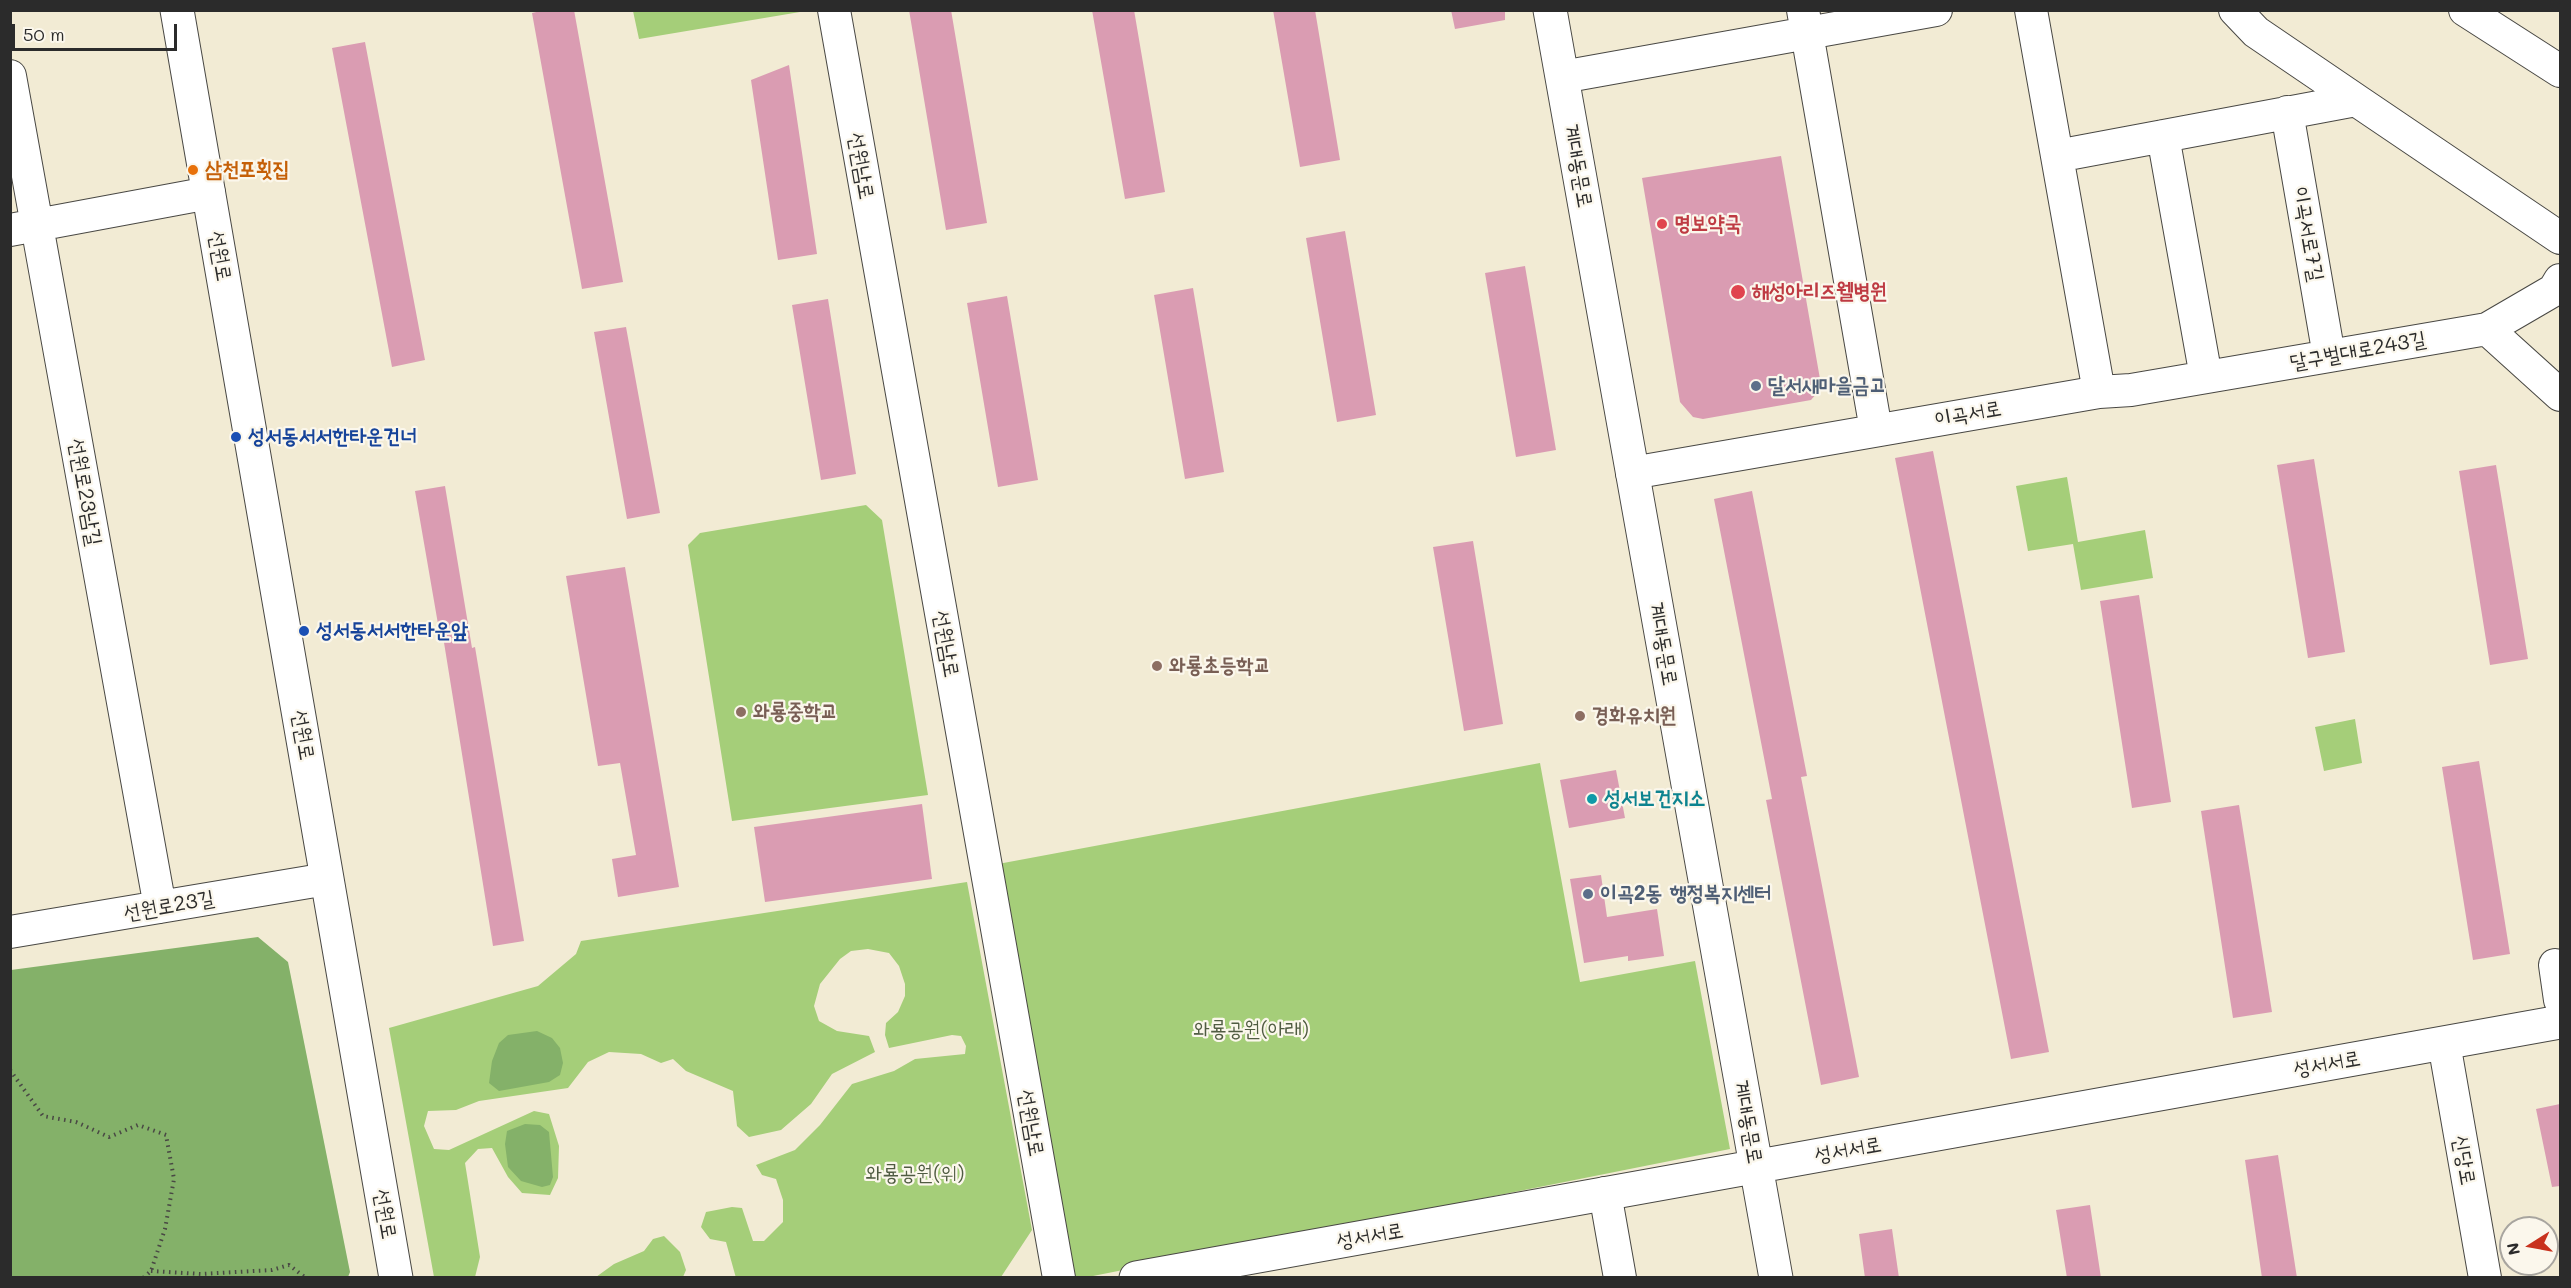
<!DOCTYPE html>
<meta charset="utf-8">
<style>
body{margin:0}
#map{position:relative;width:2571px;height:1288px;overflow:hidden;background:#f2ebd4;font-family:Mali,sans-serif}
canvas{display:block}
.frame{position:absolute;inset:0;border:12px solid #2b2b2b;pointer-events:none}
.north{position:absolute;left:2499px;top:1216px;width:60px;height:60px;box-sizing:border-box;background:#fbf7ec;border:2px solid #a8a59f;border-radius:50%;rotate:259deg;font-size:16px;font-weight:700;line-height:24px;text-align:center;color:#2b2b2b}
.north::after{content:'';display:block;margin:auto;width:21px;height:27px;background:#c8321e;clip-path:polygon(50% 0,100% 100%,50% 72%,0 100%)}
.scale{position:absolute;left:12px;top:24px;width:165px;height:27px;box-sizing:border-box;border:3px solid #2b2b2b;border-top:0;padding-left:8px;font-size:18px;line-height:21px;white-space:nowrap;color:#2b2b2b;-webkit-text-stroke:4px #fbf7ec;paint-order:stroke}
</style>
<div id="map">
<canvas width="2571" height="1288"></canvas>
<div class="frame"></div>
<div class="north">N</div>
<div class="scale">50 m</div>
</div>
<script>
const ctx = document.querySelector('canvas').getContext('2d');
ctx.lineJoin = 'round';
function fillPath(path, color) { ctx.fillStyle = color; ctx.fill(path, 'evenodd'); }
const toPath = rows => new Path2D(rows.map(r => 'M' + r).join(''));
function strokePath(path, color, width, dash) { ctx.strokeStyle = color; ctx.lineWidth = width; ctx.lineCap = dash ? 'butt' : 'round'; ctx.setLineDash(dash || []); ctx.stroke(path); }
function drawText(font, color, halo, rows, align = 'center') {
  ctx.font = font + ' Mali,"Poor Story",sans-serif'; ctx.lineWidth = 4.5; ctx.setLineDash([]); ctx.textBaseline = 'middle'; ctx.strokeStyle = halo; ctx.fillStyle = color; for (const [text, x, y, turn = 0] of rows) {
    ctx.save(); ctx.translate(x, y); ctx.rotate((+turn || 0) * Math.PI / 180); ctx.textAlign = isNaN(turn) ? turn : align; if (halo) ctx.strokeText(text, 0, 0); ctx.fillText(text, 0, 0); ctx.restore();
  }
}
const green = toPath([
 [633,11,633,10,806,11,639,39],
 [2067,477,2078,542,2145,530,2153,578,2081,590,2073,544,2028,551,2016,486],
 [866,505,882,520,928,795,732,821,688,545,700,533],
 [2355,719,2362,763,2324,771,2315,727],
 [1540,763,1580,982,1695,961,1730,1149,1088,1277,1075,1277,998,864],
 [967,882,1032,1230,1001,1277,736,1278,726,1242,710,1239,701,1227,706,1212,732,1207,742,1208,753,1241,764,1241,783,1222,783,1200,776,1179,762,1175,756,1165,795,1150,820,1125,852,1084,894,1071,915,1059,965,1054,966,1046,961,1036,952,1035,889,1048,885,1035,886,1023,898,1012,905,996,905,984,899,966,889,953,868,949,851,951,840,959,820,984,814,1006,819,1021,837,1031,869,1036,875,1052,832,1074,811,1104,781,1130,749,1137,737,1126,733,1091,686,1071,673,1059,661,1063,641,1054,609,1052,588,1062,568,1088,479,1101,456,1110,428,1111,424,1126,434,1149,449,1150,534,1111,549,1114,559,1146,558,1178,550,1195,522,1193,508,1177,492,1148,478,1149,465,1163,480,1257,475,1277,434,1277,389,1028,538,986,576,954,581,941],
 [664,1236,680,1252,686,1270,683,1277,596,1277,614,1264,644,1251,653,1239]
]);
const forest = toPath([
 [258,937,288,962,350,1272,348,1277,11,1277,11,970],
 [537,1031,552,1038,560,1048,563,1063,560,1075,549,1082,499,1091,489,1083,492,1061,499,1043,508,1035],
 [525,1124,540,1125,549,1132,553,1177,550,1185,542,1187,521,1181,508,1167,505,1144,507,1131]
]);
const building = toPath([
 [545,10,574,10,623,282,582,289,532,13],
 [909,10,951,10,987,223,946,230],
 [1092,10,1134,10,1165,192,1125,199],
 [1273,10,1315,10,1340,160,1300,167],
 [1451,10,1505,10,1505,20,1455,29],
 [365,42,425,360,392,367,332,48],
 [789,65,817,254,778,260,751,80],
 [1781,156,1820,379,1817,393,1811,400,1703,419,1693,417,1680,402,1642,178],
 [1345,231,1376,415,1337,422,1306,238],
 [1525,266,1556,450,1516,457,1485,273],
 [1193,288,1224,472,1185,479,1154,295],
 [1007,296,1038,480,998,487,967,303],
 [828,299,856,474,821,480,792,305],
 [626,327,660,513,627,519,594,332],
 [1933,451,2049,1052,2011,1059,1895,458],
 [2314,459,2345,652,2308,658,2277,465],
 [2496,465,2528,659,2490,665,2459,471],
 [445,486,472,648,475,647,524,941,493,946,441,624,438,624,415,491],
 [1752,491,1807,776,1801,777,1859,1077,1821,1085,1766,800,1772,799,1714,499],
 [1473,541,1503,724,1464,731,1433,547],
 [625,567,679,887,618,897,612,859,636,855,620,763,598,766,566,576],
 [2139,595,2171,802,2132,808,2100,601],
 [2479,761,2510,954,2473,960,2442,767],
 [1616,770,1625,818,1569,828,1560,780],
 [922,804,932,879,765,902,754,827],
 [2239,805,2272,1012,2233,1018,2201,811],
 [1601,875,1607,917,1657,909,1664,956,1628,961,1628,956,1584,963,1570,879],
 [2560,1104,2560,1186,2552,1187,2536,1109],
 [2278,1155,2297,1278,2262,1278,2245,1160],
 [2090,1205,2101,1278,2067,1278,2056,1210],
 [1892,1229,1899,1278,1865,1278,1859,1234]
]);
const path = toPath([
 [10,1070,43,1116,76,1122,109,1137,138,1125,166,1135,174,1179,165,1229,151,1271,143,1278],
 [151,1271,201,1274,272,1270,289,1265,306,1278]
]);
const minor = toPath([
 [834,10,1059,1278],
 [1803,10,1876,430],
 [2031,10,2099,392],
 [2235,10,2256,32,2356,100],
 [2465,10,2560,71],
 [10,76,160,907],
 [1562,77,1936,10],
 [2287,112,2329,356],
 [2163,136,2206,377],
 [2057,156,2356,100,2560,238],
 [10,230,209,193],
 [2487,329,2560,395],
 [1632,473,2099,392,2131,390,2487,329,2554,290,2560,280],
 [10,932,327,879],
 [2555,965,2560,1000],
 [2444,1043,2485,1278],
 [1605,1193,1620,1278]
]);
const major = toPath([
 [177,10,396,1278],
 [1550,10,1776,1278],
 [1136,1278,2560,1022]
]);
const markers = [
 [193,170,6,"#e8710a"],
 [1662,224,6,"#e0444e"],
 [1738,292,8,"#e0444e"],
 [1756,386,6,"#5c6f8a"],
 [236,437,6,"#1a4fb4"],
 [304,631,6,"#1a4fb4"],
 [1157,666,6,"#8d6e63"],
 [741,712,6,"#8d6e63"],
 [1580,716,6,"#8d6e63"],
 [1592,799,6,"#0f9aa8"],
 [1588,894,6,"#5c6f8a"]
];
const streetNames = [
 ["선원남로",861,166,80],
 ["계대동문로",1578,166,80],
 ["이곡서로7길",2308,234,80],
 ["선원로",220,256,80],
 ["달구벌대로243길",2358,351,-10],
 ["이곡서로",1968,414,-10],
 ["선원로23남길",85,492,80],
 ["선원남로",946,644,80],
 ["계대동문로",1663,644,80],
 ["선원로",303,735,80],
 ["선원로23길",169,906,-10],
 ["성서서로",2327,1064,-10],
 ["계대동문로",1748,1122,80],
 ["선원남로",1031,1123,80],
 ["성서서로",1848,1150,-10],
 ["신당로",2464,1160,80],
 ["선원로",385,1214,80],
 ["성서서로",1370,1236,-10]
];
const foodNames = [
 ["삼천포횟집",205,170]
];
const healthNames = [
 ["명보약국",1674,224],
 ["해성아리즈웰병원",1752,292]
];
const serviceNames = [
 ["달서새마을금고",1768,386],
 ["이곡2동 행정복지센터",1600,894]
];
const transitNames = [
 ["성서동서서한타운건너",248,437],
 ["성서동서서한타운앞",316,631]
];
const educationNames = [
 ["와룡초등학교",1169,666],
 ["와룡중학교",753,712],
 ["경화유치원",1592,716]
];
const cultureNames = [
 ["성서보건지소",1604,799]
];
const parkNames = [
 ["와룡공원(아래)",1251,1030],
 ["와룡공원(위)",915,1174]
];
fillPath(green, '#a5ce79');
fillPath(forest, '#84b169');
fillPath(building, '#da9cb2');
strokePath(minor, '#494844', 34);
strokePath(major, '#494844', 35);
strokePath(path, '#494844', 4, [1.5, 4.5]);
strokePath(minor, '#fff', 32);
strokePath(major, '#fff', 33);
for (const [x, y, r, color] of markers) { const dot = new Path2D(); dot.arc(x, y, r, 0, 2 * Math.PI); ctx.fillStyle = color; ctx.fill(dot); strokePath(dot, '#fbf7ec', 2); }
drawText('21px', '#2b2b2b', '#fbf7ec', streetNames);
drawText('bold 21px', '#c56008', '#fbf7ec', foodNames, 'left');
drawText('bold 21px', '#be3a42', '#fbf7ec', healthNames, 'left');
drawText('bold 21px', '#4e5e75', '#fbf7ec', serviceNames, 'left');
drawText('bold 21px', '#164399', '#fbf7ec', transitNames, 'left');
drawText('bold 21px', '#785e54', '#fbf7ec', educationNames, 'left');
drawText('bold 21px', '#0d838f', '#fbf7ec', cultureNames, 'left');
drawText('21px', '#505c42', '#fbf7ec', parkNames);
</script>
